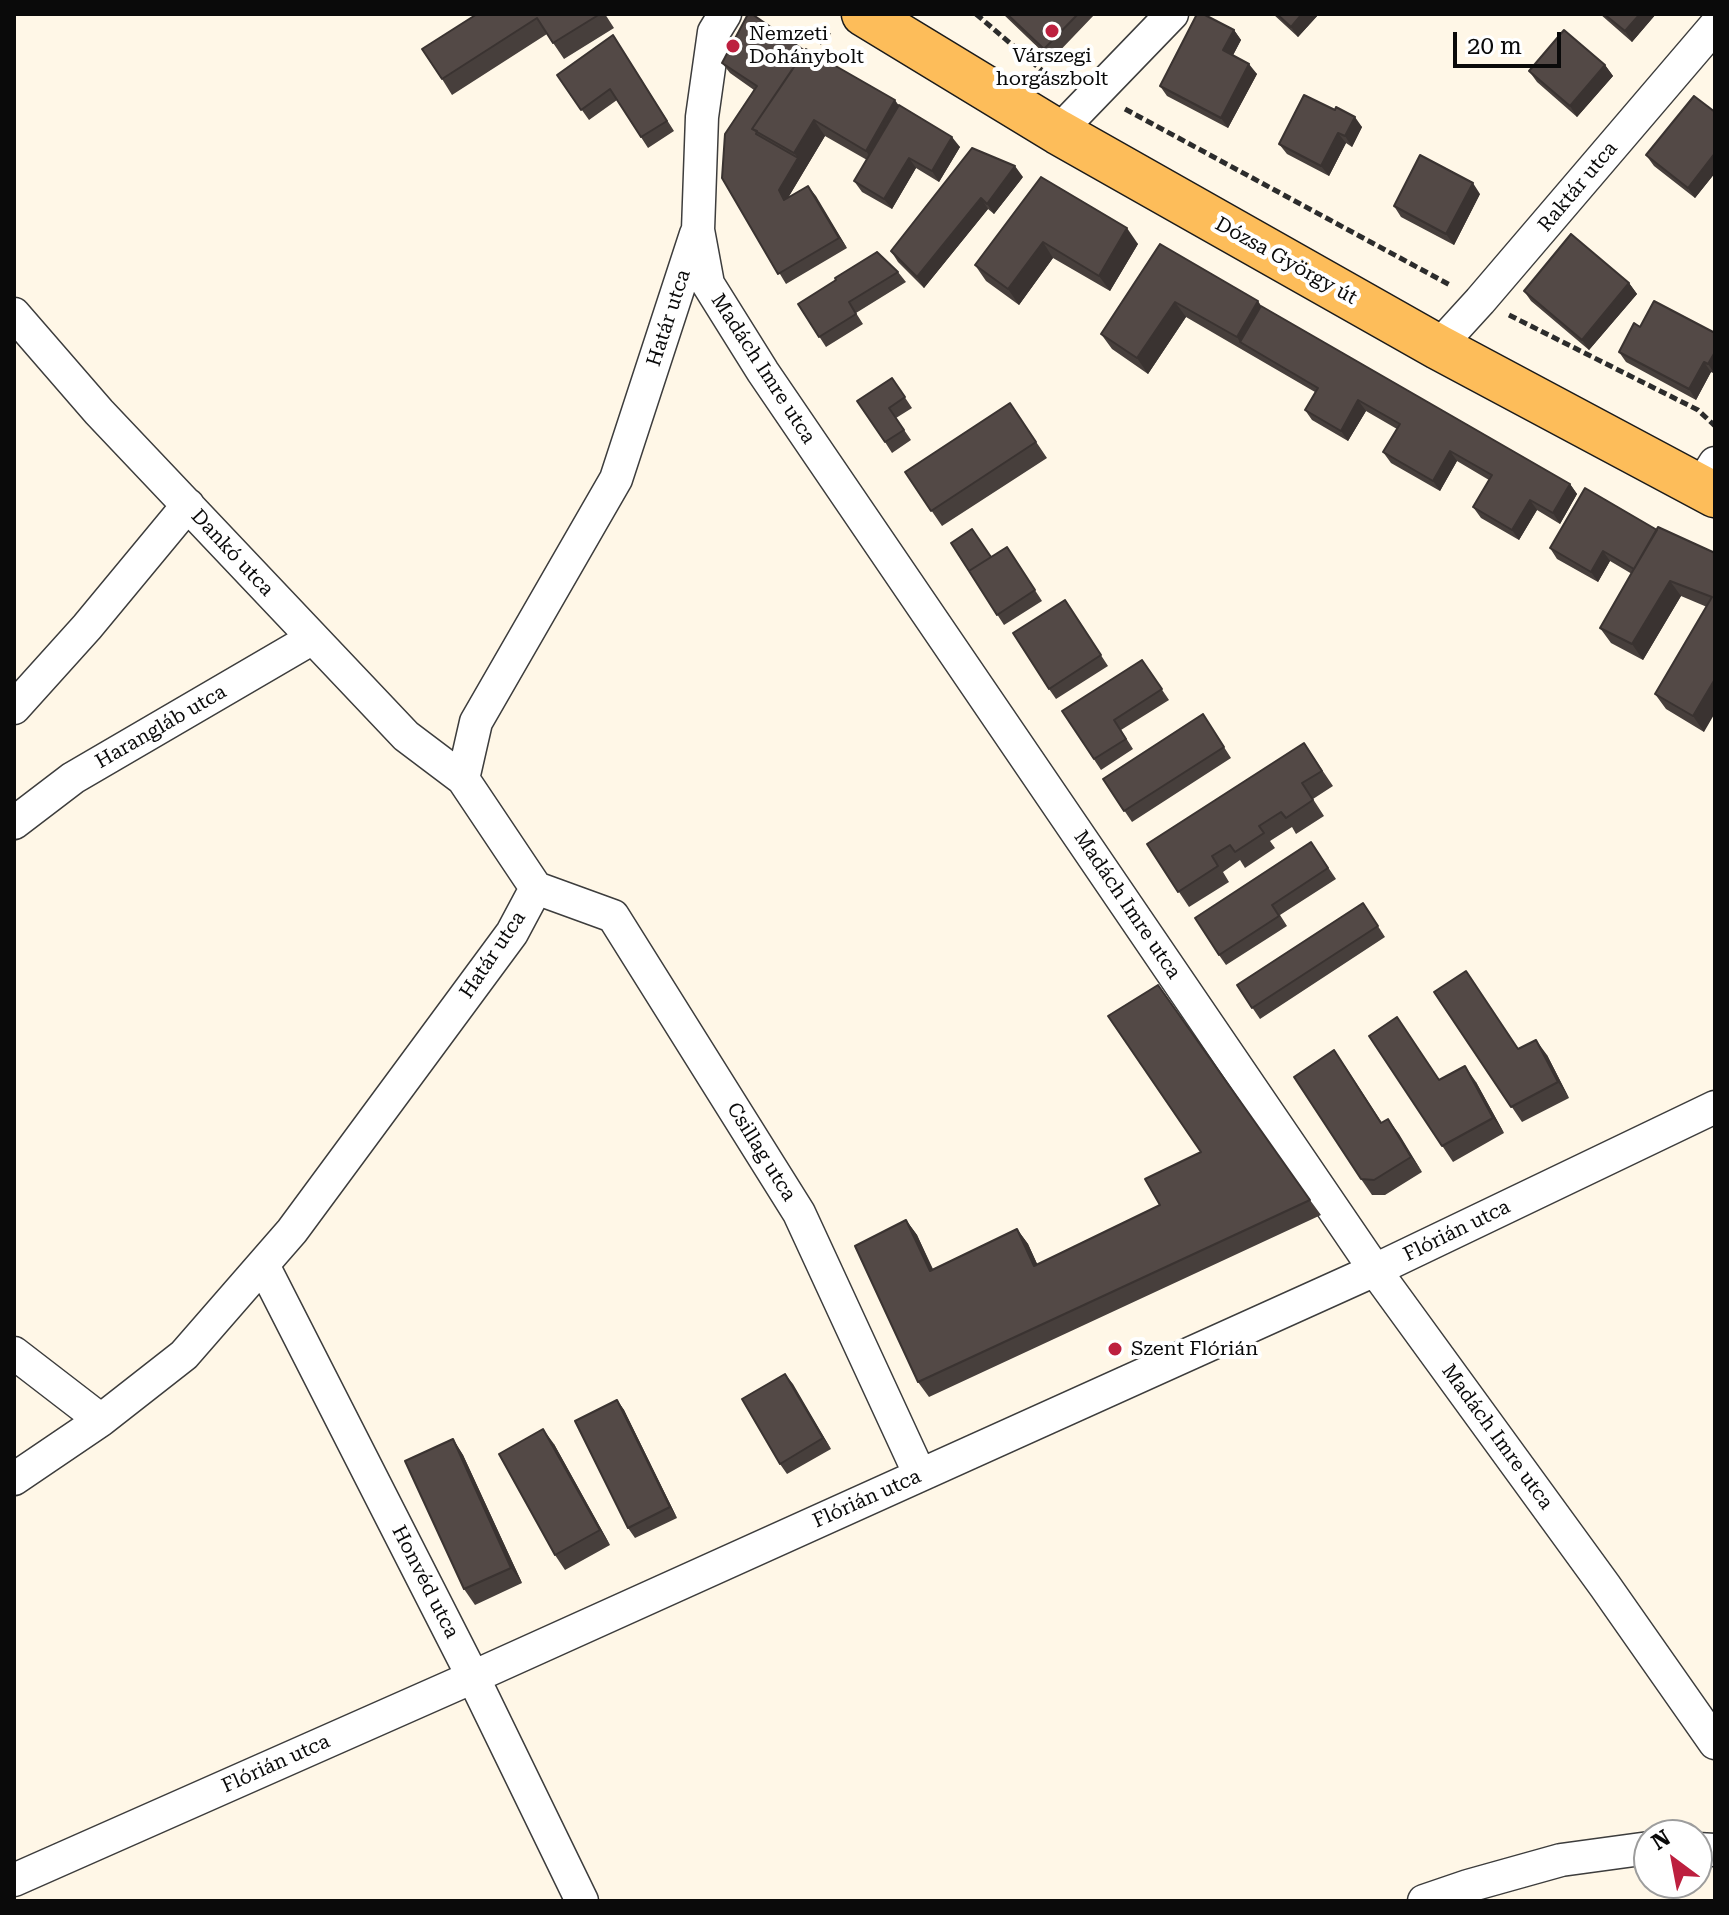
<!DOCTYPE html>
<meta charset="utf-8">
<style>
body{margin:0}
#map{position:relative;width:1729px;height:1915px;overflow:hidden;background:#fff7e7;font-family:"Roboto Serif",serif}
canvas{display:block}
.frame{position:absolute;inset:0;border:16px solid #0a0a0a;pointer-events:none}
.north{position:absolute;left:1633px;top:1819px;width:80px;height:80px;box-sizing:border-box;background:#fff;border:2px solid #9d9d9d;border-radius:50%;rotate:328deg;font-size:22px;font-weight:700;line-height:32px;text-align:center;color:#0a0a0a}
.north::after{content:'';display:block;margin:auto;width:28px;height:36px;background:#bd203f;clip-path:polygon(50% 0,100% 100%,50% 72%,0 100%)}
.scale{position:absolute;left:1453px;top:32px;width:108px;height:36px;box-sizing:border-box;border:4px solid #0a0a0a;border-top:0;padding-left:10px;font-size:24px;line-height:28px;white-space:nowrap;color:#0a0a0a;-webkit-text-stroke:6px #fff;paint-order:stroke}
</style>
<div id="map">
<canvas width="1729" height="1915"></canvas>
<div class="frame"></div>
<div class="north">N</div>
<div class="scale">20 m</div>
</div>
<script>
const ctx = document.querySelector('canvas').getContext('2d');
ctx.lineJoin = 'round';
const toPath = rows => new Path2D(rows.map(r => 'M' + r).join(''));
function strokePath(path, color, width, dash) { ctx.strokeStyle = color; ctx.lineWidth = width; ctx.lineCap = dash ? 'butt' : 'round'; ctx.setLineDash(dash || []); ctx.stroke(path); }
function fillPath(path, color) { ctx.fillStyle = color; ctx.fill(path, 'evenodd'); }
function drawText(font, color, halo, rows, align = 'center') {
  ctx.font = font + ' "Roboto Serif",serif'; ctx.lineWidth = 8; ctx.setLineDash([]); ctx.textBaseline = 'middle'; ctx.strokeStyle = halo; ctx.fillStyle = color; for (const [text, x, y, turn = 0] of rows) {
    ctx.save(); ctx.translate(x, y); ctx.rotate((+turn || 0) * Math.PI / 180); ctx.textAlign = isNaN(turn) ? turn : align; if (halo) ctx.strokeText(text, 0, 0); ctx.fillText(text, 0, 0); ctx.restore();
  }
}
const path = toPath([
 [976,14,1045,73,1061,79],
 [819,43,829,32],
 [1125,109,1450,285],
 [1509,315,1698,410,1715,426]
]);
const minor = toPath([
 [725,14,714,32,702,117,698,230,708,284,763,372,1375,1270,1605,1586,1715,1743],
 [1058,132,1172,14],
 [14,314,99,412,406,736,463,779],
 [1438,347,1480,301,1715,26],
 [1700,487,1715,463],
 [14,708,87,627,188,505],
 [14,823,73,778,313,638],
 [536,888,613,916,799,1213,920,1475],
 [263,1265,473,1677,582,1901],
 [14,1353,101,1420],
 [14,1479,101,1420,184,1355,292,1231,512,933,536,888,463,779,476,722,616,479,696,234],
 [1697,1849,1715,1850],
 [14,1880,473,1677,1375,1270,1715,1107],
 [1424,1901,1468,1886,1561,1860,1649,1848]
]);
const primary = toPath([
 [864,14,1058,132,1438,347,1715,495]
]);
const wall = toPath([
 [477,14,605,14,614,28,564,59,547,34,452,95,442,79],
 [1003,14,1095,14,1051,60],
 [1273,14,1319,14,1298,37],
 [1600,14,1656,14,1632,42],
 [1234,30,1241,40,1233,55,1257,74,1228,128,1167,96,1160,86],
 [613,35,674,131,648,148,617,100,589,120,557,75],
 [805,51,899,105,960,147,939,182,916,168,892,209,862,192,854,181,867,160,825,136,788,198,808,186,847,248,786,284,722,178,754,90,730,73,722,63],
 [1605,65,1613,76,1577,117,1537,82,1529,71],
 [1335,110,1362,127,1352,147,1346,143,1329,176,1287,154,1279,144],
 [1715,112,1715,173,1695,198,1654,166,1646,155],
 [1023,177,994,214,988,209,924,288,898,262,891,251],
 [1041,177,1138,244,1110,291,1053,258,1019,305,986,281,975,265],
 [1480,194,1454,245,1401,217,1394,206],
 [1160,244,1261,306,1570,484,1577,494,1560,524,1537,510,1519,540,1481,518,1473,507,1489,480,1457,461,1440,491,1391,463,1383,452,1397,429,1366,411,1348,441,1312,420,1305,410,1315,392,1186,317,1148,374,1112,349,1101,334],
 [898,272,906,282,856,313,863,324,826,347,798,304],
 [1629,283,1637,294,1589,350,1531,301,1524,291],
 [1640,327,1715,333,1715,374,1711,372,1696,400,1626,362,1619,352],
 [892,378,912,408,896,418,911,440,892,453,885,442],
 [1010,403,1047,458,942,526,905,472],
 [1657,530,1715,553,1704,732,1666,709,1655,694,1707,607,1681,596,1643,660,1611,643,1600,628,1632,574,1610,561,1598,582,1557,559,1550,548],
 [1007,547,1042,601,1004,625,969,571],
 [1065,600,1108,666,1056,699,1049,689],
 [1142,660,1169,700,1121,730,1133,749,1101,770,1062,711],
 [1203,714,1231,758,1132,822,1103,779],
 [1314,758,1333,786,1313,799,1324,816,1296,834,1292,827,1270,841,1275,848,1245,868,1240,860,1223,872,1229,882,1189,907,1147,844],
 [1311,842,1336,879,1280,915,1287,926,1226,965,1219,955],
 [1363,903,1385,937,1260,1019,1237,985],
 [1434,992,1519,1049,1547,1055,1569,1098,1522,1122],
 [1369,1036,1440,1080,1476,1082,1504,1133,1453,1162],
 [1345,1066,1382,1123,1388,1119,1422,1172,1385,1195,1372,1195,1361,1179],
 [1310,1200,1321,1215,929,1397,918,1382,906,1220,917,1235,933,1269,1017,1229,1028,1244,1037,1264],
 [785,1374,831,1449,787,1474,780,1464],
 [617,1400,624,1410,677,1518,635,1538,628,1528],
 [453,1439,463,1455,522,1583,475,1605,464,1589],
 [554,1444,610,1545,565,1570,555,1555]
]);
const shadedWall = toPath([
 [1302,14,1319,14,1298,37,1291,27],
 [1640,14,1656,14,1632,42,1625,31],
 [1234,30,1241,40,1230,61,1223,50],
 [1249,64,1257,74,1228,128,1221,118],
 [1605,65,1613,76,1577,117,1570,106],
 [895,100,906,116,876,166,866,151],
 [1355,117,1362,127,1352,147,1345,136],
 [814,120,825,136,786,201,792,210,779,190,798,158,794,153],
 [1338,133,1346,143,1329,176,1321,166],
 [952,137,960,147,939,182,932,171],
 [1715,153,1715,173,1695,198,1688,188],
 [909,158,916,168,892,209,884,199],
 [1015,166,1023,177,994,214,987,204],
 [1473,183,1480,194,1454,245,1446,234],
 [808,186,816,196,847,248,839,238],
 [981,198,988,209,924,288,917,277],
 [1127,228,1138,244,1110,291,1099,276],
 [1043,242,1053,258,1019,305,1008,289],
 [1629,283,1637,294,1589,350,1582,340],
 [1258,301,1268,316,1240,342,1237,337],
 [1175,302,1186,317,1148,374,1137,358],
 [1715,352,1715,374,1708,364],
 [1704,362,1711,372,1696,400,1689,389],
 [1358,400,1366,411,1348,441,1341,431],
 [1450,451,1457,461,1440,491,1433,481],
 [1570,484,1577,494,1560,524,1553,513],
 [1530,500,1537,510,1519,540,1512,530],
 [1603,551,1610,561,1598,582,1591,572],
 [1670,581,1681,596,1643,660,1632,644],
 [1715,679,1715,713,1704,732,1693,716],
 [1536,1040,1547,1055,1569,1098,1558,1082],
 [1465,1066,1476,1082,1504,1133,1493,1118],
 [1388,1119,1399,1134,1422,1172,1411,1157],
 [906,1220,917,1235,940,1286,930,1271],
 [1017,1229,1028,1244,1045,1281,1034,1266],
 [785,1374,793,1384,831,1449,823,1438],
 [617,1400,624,1410,677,1518,670,1507],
 [543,1429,554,1444,610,1545,600,1530],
 [453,1439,463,1455,522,1583,511,1568]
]);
const building = toPath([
 [477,14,600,14,553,43,537,18,442,79,422,49,477,14],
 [748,14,752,14,805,51,752,129,757,131,756,134,798,158,779,190,784,200,808,186,839,238,778,274,722,178,725,134,757,86,722,63,748,14],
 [1007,14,1078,14,1044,49,1007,14],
 [1197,14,1203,14,1234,30,1223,50,1249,64,1221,118,1160,86,1197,14],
 [1277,14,1302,14,1291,27,1277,14],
 [1604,14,1640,14,1625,31,1604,14],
 [1564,30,1605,65,1570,106,1529,71,1564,30],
 [613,35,667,121,641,137,610,89,581,110,557,75,613,35],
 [806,49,895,100,866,151,814,120,794,153,752,129,806,49],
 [1304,95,1335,110,1336,107,1355,117,1345,136,1338,133,1321,166,1279,144,1304,95],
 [1694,96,1715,112,1715,153,1688,188,1646,155,1694,96],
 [899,105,952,137,932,171,909,158,884,199,854,181,899,105],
 [972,148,1015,166,987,204,981,198,917,277,891,251,972,148],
 [1420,155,1473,183,1446,234,1394,206,1420,155],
 [1041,177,1127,228,1099,276,1043,242,1008,289,975,265,1041,177],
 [1571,234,1629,283,1582,340,1524,291,1571,234],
 [1160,244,1258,301,1237,337,1175,302,1137,358,1101,334,1160,244],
 [877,252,898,272,849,302,856,314,819,337,798,304,836,280,835,278,877,252],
 [1654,301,1715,333,1715,352,1708,364,1704,362,1689,389,1619,352,1634,323,1640,327,1654,301],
 [1261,306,1570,484,1553,513,1530,500,1512,530,1473,507,1492,475,1450,451,1433,481,1383,452,1400,424,1358,400,1341,431,1305,410,1318,388,1240,342,1261,306],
 [892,378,905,397,889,408,904,430,885,442,857,401,892,378],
 [1010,403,1036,442,931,511,905,472,1010,403],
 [1585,488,1657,530,1634,569,1603,551,1591,572,1550,548,1585,488],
 [1658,527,1715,553,1715,679,1693,716,1655,694,1712,597,1670,581,1632,644,1600,628,1658,527],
 [972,529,991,557,969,571,951,543,972,529],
 [1007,547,1035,590,997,615,969,571,1007,547],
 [1065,600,1101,655,1049,689,1013,633,1065,600],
 [1142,660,1162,689,1114,720,1126,739,1094,759,1062,711,1142,660],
 [1203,714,1224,747,1124,811,1103,779,1203,714],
 [1304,743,1322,771,1302,783,1313,800,1286,818,1281,812,1259,826,1264,833,1235,852,1230,845,1212,856,1218,866,1178,892,1147,844,1304,743],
 [1311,842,1328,868,1272,905,1279,916,1219,955,1195,918,1311,842],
 [1363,903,1378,926,1252,1008,1237,985,1363,903],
 [1466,971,1518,1049,1536,1040,1558,1082,1511,1107,1434,992,1466,971],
 [1158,985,1310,1200,918,1382,855,1246,906,1220,930,1271,1017,1229,1034,1266,1160,1205,1145,1179,1201,1152,1108,1016,1158,985],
 [1397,1017,1439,1080,1465,1066,1493,1118,1442,1146,1369,1036,1397,1017],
 [1334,1050,1381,1123,1388,1119,1411,1157,1374,1180,1361,1179,1294,1077,1334,1050],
 [785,1374,823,1438,780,1464,742,1399,785,1374],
 [617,1400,670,1507,628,1528,575,1421,617,1400],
 [543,1429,600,1530,555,1555,499,1454,543,1429],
 [453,1439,511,1568,464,1589,405,1461,453,1439]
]);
const markers = [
 [1052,31,8,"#bd203f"],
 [733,46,8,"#bd203f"],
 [1115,1349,8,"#bd203f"]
];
const poiNames = [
 ["Nemzeti",749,34],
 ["Dohánybolt",749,57],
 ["Várszegi",1052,56,"center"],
 ["horgászbolt",1052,79,"center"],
 ["Szent Flórián",1131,1349]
];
const streetNames = [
 ["Raktár utca",1578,187,-50],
 ["Dózsa György út",1286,261,29],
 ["Határ utca",669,318,-72],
 ["Madách Imre utca",763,369,57],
 ["Dankó utca",232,553,47],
 ["Harangláb utca",161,727,-30],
 ["Madách Imre utca",1127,905,56],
 ["Határ utca",493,955,-56],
 ["Csillag utca",761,1152,58],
 ["Flórián utca",1457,1231,-26],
 ["Madách Imre utca",1497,1437,54],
 ["Flórián utca",867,1499,-24],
 ["Honvéd utca",425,1582,63],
 ["Flórián utca",276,1764,-24]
];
strokePath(minor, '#3d3d3d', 35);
strokePath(primary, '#1b1b1b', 47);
strokePath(path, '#2c2c2c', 5, [8, 4]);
strokePath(minor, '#fff', 32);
strokePath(primary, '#fdbd5a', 44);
fillPath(wall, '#473f3c');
fillPath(shadedWall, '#3a3331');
fillPath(building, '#534946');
strokePath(building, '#3a3331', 2);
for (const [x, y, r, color] of markers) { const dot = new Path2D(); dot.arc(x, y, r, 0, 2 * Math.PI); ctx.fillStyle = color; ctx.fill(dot); strokePath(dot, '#fff', 3); }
drawText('20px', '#0a0a0a', '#fff', poiNames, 'left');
drawText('20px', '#0a0a0a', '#fff', streetNames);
</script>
